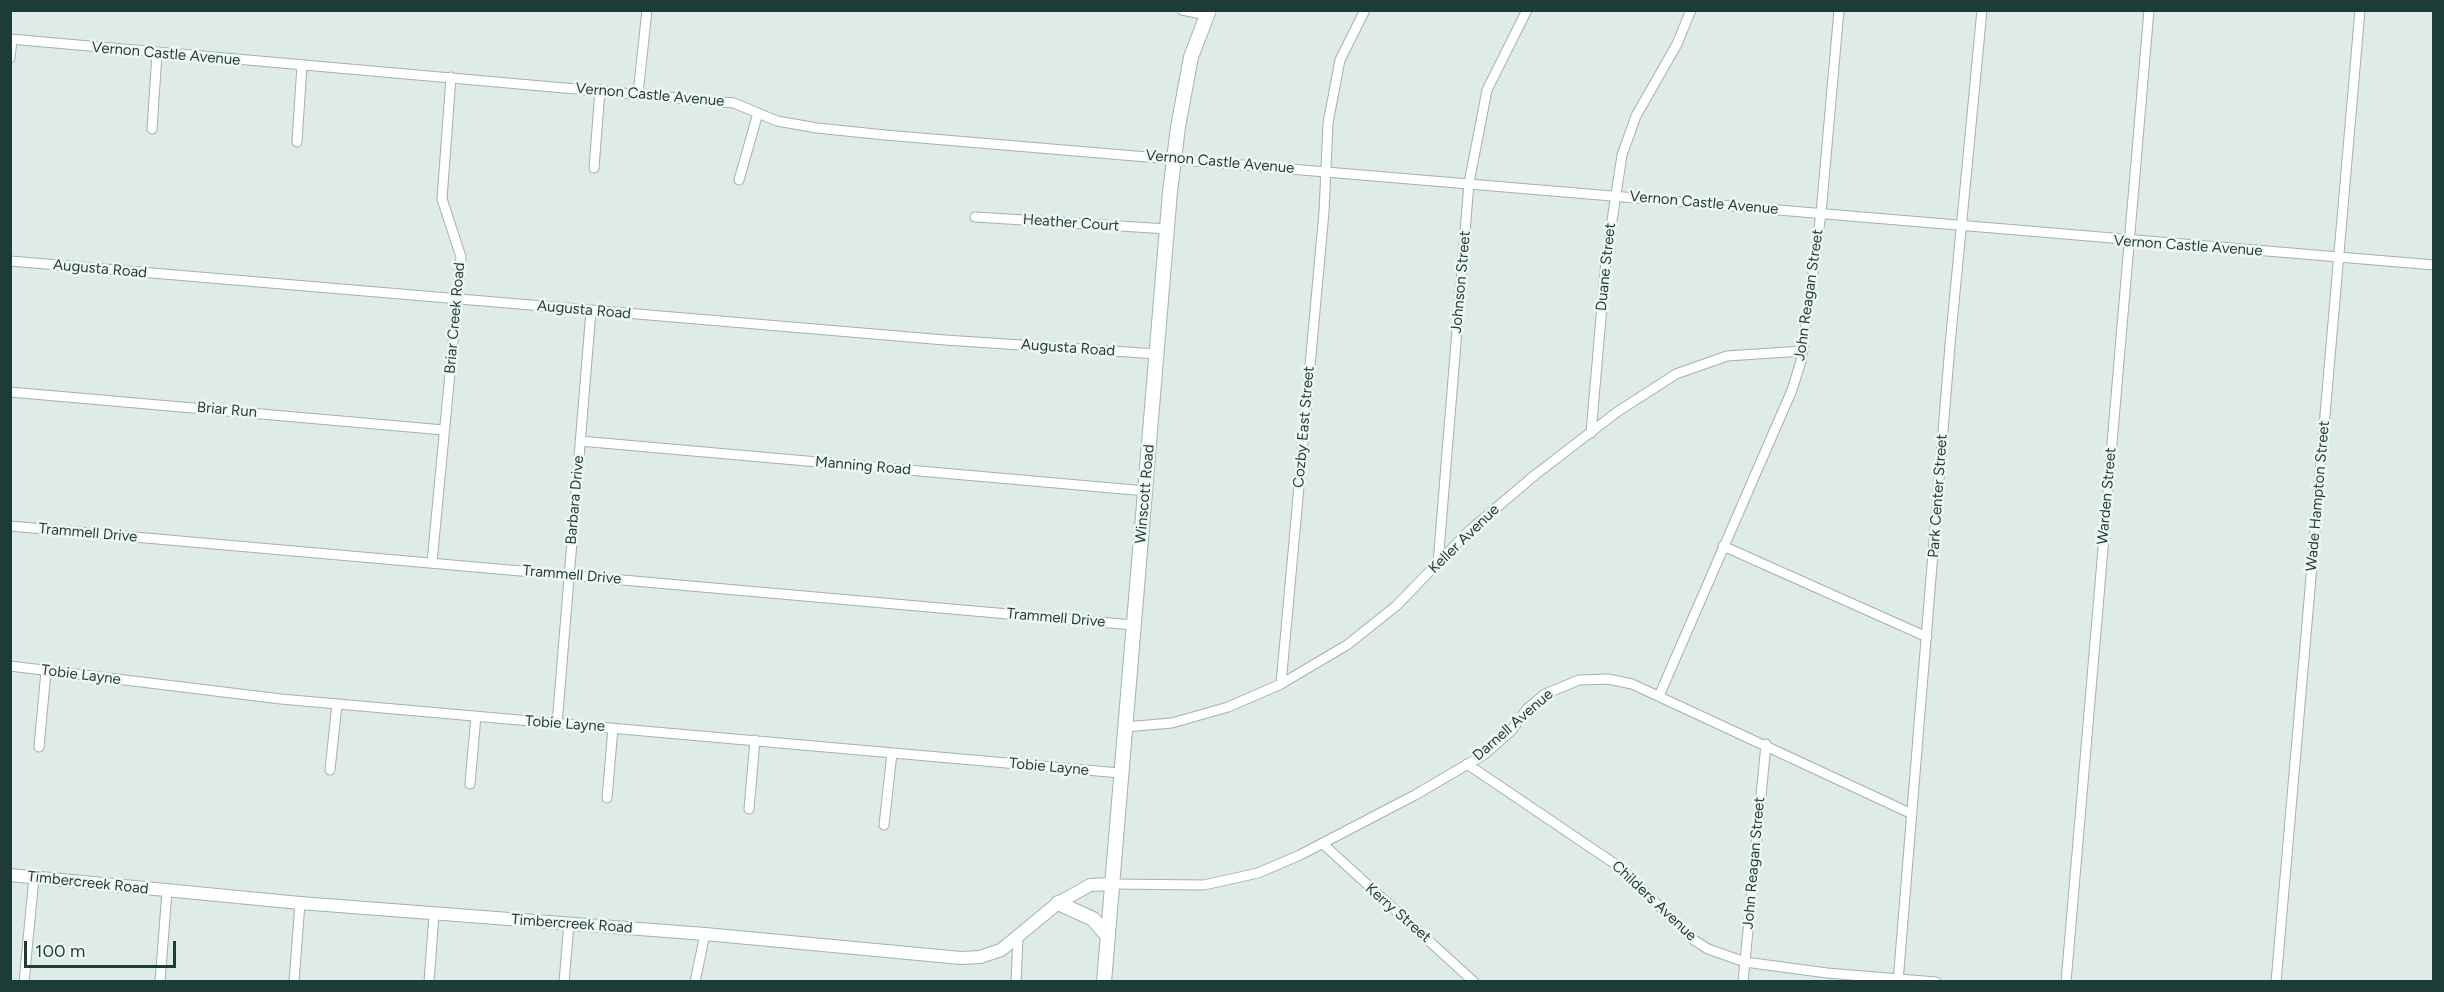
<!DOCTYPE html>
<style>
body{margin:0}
#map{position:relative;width:2444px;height:992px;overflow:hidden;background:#deebe7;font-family:Figtree,sans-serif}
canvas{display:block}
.frame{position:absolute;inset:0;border:12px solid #1e3c37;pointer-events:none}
.scale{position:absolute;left:24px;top:941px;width:152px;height:27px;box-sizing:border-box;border:3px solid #1e3c37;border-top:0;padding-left:8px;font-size:18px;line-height:21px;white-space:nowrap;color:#1e3c37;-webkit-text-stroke:4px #eff7f4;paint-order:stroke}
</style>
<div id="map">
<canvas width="2444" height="992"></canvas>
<div class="frame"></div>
<div class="scale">100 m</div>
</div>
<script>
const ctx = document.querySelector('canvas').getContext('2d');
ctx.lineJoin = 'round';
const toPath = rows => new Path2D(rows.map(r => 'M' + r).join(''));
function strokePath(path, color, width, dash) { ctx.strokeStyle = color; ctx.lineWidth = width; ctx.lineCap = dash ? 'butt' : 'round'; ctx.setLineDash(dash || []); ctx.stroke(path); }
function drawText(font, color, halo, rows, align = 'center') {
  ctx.font = font + ' Figtree,sans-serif'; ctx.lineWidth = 5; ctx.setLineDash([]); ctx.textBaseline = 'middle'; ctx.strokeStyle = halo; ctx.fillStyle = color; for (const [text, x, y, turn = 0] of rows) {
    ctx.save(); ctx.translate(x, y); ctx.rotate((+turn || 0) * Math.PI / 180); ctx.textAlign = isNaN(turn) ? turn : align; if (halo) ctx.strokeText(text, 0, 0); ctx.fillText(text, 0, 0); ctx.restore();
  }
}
const minor = toPath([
 [1182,10,1207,15],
 [10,39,734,103,777,121,817,128,885,135,2434,265],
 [10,58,12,40],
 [638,94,647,10],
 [152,129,157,54],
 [297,142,302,65],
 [594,168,600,90],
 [739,180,758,113],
 [975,217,1168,229],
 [10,261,945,340,1158,354],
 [10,392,444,430],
 [1591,433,1606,260,1622,155,1636,116,1677,44,1691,10],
 [580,441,1146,491],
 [10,526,1133,625],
 [1723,546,1927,637],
 [432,562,461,257,442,199,451,77],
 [1438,563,1469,183,1487,90,1527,10],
 [10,666,281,699,1120,773],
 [1281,684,1324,212,1328,123,1340,60,1365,10],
 [1659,696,1792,390,1801,361,1821,213,1839,10],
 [557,724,591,311],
 [1124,727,1172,723,1228,707,1281,684,1347,645,1396,606,1469,531,1535,475,1617,412,1676,374,1727,356,1803,351],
 [39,747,46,671],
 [1467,764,1618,866,1694,940,1708,949,1745,962,1827,973,1936,982],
 [330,770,337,704],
 [470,784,476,716],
 [607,798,613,728],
 [749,809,755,740],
 [884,825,892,753],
 [1323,844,1474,982],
 [1112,884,1204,885,1258,873,1300,855,1415,795,1485,754,1511,731,1527,709,1545,694,1579,680,1608,679,1632,684,1912,814],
 [24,982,34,877],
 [160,982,167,891],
 [294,982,300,903],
 [429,982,434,914],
 [564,982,569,923],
 [695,982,705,934],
 [1016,982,1018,938],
 [1743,982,1766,744],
 [1898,982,1950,345,1982,10],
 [2066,982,2149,10],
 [2276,982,2360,10]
]);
const tertiary = toPath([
 [10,875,300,903,705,934,961,958,980,957,1001,950,1058,903,1090,885,1112,884]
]);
const secondary = toPath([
 [1058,903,1093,919,1108,936],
 [1104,982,1170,192,1178,127,1191,57,1209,10]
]);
const streetNames = [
 ["Vernon Castle Avenue",166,54,5],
 ["Vernon Castle Avenue",650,95,5],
 ["Vernon Castle Avenue",1220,162,5],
 ["Vernon Castle Avenue",1704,203,5],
 ["Heather Court",1071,223,4],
 ["Vernon Castle Avenue",2188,246,4],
 ["Duane Street",1606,267,-84],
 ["Augusta Road",100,269,5],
 ["Johnson Street",1461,282,-85],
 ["John Reagan Street",1809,295,-82],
 ["Augusta Road",584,310,5],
 ["Briar Creek Road",455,318,-85],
 ["Augusta Road",1068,348,4],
 ["Briar Run",227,410,5],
 ["Cozby East Street",1304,427,-85],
 ["Manning Road",863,466,5],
 ["Winscott Road",1145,494,-85],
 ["Park Center Street",1938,496,-86],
 ["Warden Street",2107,496,-85],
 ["Wade Hampton Street",2318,496,-85],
 ["Barbara Drive",575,500,-85],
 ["Trammell Drive",88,533,5],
 ["Keller Avenue",1464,539,-44],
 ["Trammell Drive",572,575,5],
 ["Trammell Drive",1056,618,5],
 ["Tobie Layne",81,675,7],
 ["Tobie Layne",565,724,4],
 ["Darnell Avenue",1513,725,-41],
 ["Tobie Layne",1049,767,5],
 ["John Reagan Street",1754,863,-85],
 ["Timbercreek Road",88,883,6],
 ["Childers Avenue",1654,901,43],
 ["Kerry Street",1398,913,41],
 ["Timbercreek Road",572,924,4]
];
strokePath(minor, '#a1b3af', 11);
strokePath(tertiary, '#a1b3af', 14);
strokePath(secondary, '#9cb8b1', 16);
strokePath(minor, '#fff', 9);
strokePath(tertiary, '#fff', 12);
strokePath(secondary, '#fff', 14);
drawText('15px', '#1e3c37', '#eff7f4', streetNames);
</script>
